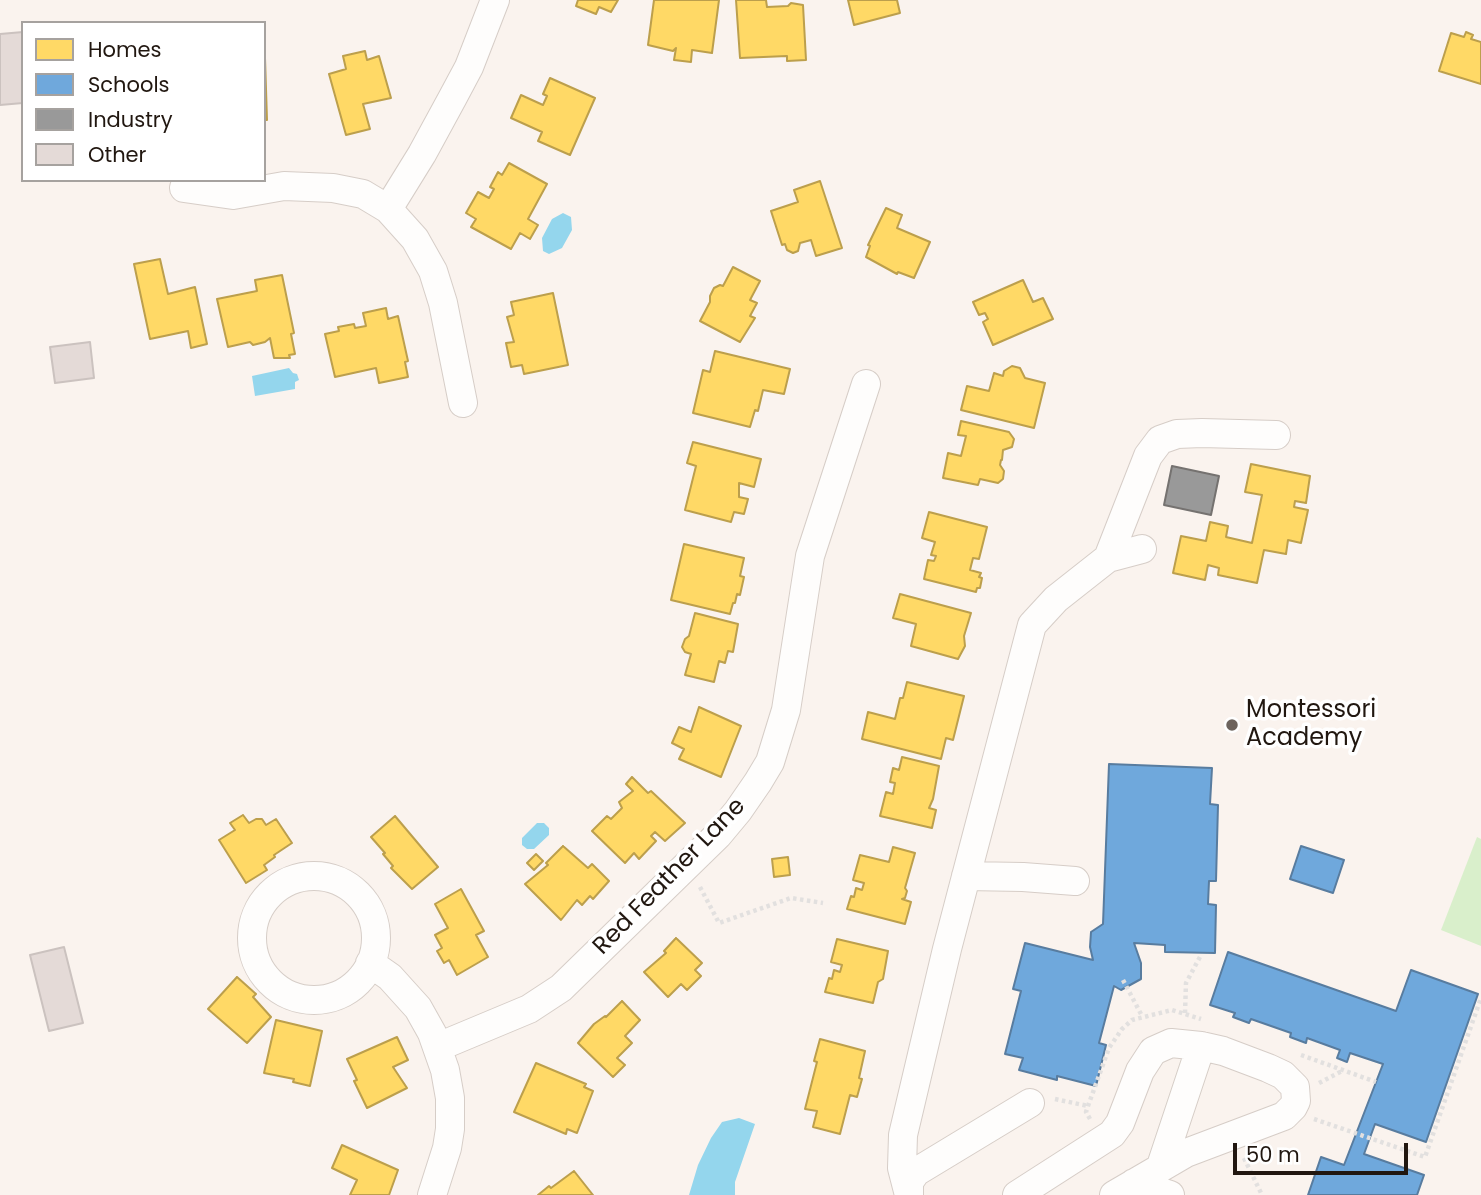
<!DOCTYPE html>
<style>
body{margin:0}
#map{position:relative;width:1481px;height:1195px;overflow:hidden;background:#faf3ee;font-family:Poppins,sans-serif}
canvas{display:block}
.legend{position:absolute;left:21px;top:21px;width:245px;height:161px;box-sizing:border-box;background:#fff;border:2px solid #a6a29f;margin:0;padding:9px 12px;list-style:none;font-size:21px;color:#211710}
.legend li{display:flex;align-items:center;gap:14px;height:35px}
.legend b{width:35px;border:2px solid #a6a29f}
.scale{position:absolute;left:1233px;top:1143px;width:175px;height:32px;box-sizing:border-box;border:4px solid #211710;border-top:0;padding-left:9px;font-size:21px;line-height:24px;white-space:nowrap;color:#211710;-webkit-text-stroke:5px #fff;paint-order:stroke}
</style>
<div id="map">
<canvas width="1481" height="1195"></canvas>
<ul class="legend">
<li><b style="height:19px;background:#ffd966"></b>Homes</li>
<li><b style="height:19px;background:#6fa8dc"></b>Schools</li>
<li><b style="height:19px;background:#999"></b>Industry</li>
<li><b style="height:19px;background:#e4dad7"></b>Other</li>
</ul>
<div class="scale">50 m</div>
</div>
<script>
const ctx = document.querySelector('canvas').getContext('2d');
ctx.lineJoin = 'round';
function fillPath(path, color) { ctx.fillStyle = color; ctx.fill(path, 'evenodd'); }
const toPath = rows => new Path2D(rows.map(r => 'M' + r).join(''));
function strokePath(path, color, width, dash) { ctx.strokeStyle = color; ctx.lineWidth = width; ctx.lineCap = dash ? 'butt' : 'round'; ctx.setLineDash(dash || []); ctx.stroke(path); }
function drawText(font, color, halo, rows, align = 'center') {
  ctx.font = font + ' Poppins,sans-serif'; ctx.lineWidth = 7; ctx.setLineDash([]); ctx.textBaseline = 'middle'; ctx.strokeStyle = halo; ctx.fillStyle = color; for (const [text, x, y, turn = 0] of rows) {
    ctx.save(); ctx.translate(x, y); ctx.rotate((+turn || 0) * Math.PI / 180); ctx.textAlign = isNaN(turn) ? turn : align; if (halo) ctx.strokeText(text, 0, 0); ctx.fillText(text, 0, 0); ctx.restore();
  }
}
const green = toPath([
 [1477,837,1481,839,1481,946,1441,930]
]);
const water = toPath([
 [563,213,571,217,572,230,562,248,549,254,543,251,542,238,552,219],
 [289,368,293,373,297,374,299,380,295,382,295,389,255,396,252,376],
 [537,823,544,823,549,828,549,835,534,849,527,849,522,845,522,838],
 [739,1118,755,1124,735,1182,735,1195,689,1195,698,1165,711,1138,722,1122]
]);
const homes = toPath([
 [578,0,618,0,611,12,599,7,596,14,576,6,578,0],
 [654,0,719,0,712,53,692,50,691,62,674,60,676,48,673,51,648,45,654,0],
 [736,0,766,0,767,7,788,6,791,3,803,5,806,60,787,61,787,56,740,58,736,0],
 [848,0,897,0,900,13,854,25,848,0],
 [1466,32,1473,35,1471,39,1481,42,1481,84,1439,71,1451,33,1464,37,1466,32],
 [365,51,367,60,379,56,391,98,363,104,370,129,346,135,329,74,346,69,343,56,365,51],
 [264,58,265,58,267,120,264,120,264,58],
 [550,78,595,98,570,155,538,141,542,132,511,118,521,95,543,105,547,96,543,94,550,78],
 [509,163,547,184,528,219,538,225,530,239,520,233,511,249,471,227,476,219,466,213,478,192,489,198,494,189,490,187,498,172,502,175,509,163],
 [820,181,842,248,816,256,811,240,800,243,798,251,793,253,787,250,785,244,782,245,771,211,798,202,794,190,820,181],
 [886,208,902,215,897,228,930,242,914,278,898,272,897,274,866,257,870,246,868,245,886,208],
 [160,259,168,294,195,287,207,344,191,348,188,331,150,339,134,264,160,259],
 [733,267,760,281,750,300,757,303,750,316,755,318,740,342,700,321,710,302,710,296,714,288,720,285,723,286,733,267],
 [282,275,294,333,291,334,295,354,289,355,290,358,274,358,270,338,265,342,253,345,250,342,228,347,217,299,257,291,255,280,282,275],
 [1023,280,1033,302,1043,298,1053,319,993,345,983,322,988,319,985,313,979,315,973,302,1023,280],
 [553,293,568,365,524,374,522,365,511,367,506,343,514,342,507,317,514,315,511,302,553,293],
 [386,308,388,319,398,316,408,361,405,362,408,377,379,383,376,368,335,377,325,334,339,331,338,327,354,324,355,328,366,326,363,313,386,308],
 [715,351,790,369,784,394,763,390,758,411,755,410,750,427,693,413,703,370,710,372,715,351],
 [1012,366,1020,368,1025,378,1045,383,1034,428,961,410,967,386,989,391,994,373,1003,376,1004,371,1012,366],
 [961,421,1009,432,1014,439,1012,447,1003,450,1002,460,1001,460,1000,465,1004,471,1003,479,998,483,980,479,978,485,943,478,948,453,961,456,966,436,958,435,961,421],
 [693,442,761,459,754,487,739,483,739,497,748,499,744,514,734,512,731,522,685,510,696,466,687,463,693,442],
 [1251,464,1310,476,1306,503,1295,501,1294,507,1308,510,1301,543,1288,540,1286,554,1264,550,1257,583,1218,575,1219,568,1208,565,1205,580,1173,573,1181,536,1206,541,1210,522,1228,526,1226,537,1252,543,1262,495,1245,492,1251,464],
 [929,512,987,527,979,559,973,558,970,570,981,573,979,577,982,578,980,588,977,588,976,592,924,579,928,560,934,561,936,556,931,555,935,542,922,538,929,512],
 [684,544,744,558,740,576,744,577,740,595,737,594,735,603,733,603,730,614,671,600,684,544],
 [900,594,971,613,964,636,965,646,958,659,911,646,916,624,893,618,900,594],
 [695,613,738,624,733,652,728,651,725,663,719,661,714,682,685,675,691,654,685,652,682,647,685,639,689,636,695,613],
 [907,682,964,696,953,740,946,738,941,759,862,739,868,712,895,719,900,698,903,698,907,682],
 [699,707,741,726,721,777,679,759,684,749,672,743,679,727,691,732,699,707],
 [902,757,939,766,933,799,929,808,936,810,932,828,880,816,886,792,893,794,895,783,890,782,893,768,899,770,902,757],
 [632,777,648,793,651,791,685,823,665,841,655,832,651,836,656,841,639,859,634,853,625,863,592,831,607,816,611,819,622,808,619,802,633,791,626,784,632,777],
 [243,815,249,823,256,819,262,819,266,825,276,819,292,843,274,855,275,857,264,865,267,870,246,883,219,840,235,830,230,823,243,815],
 [395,816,438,867,412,889,391,868,393,866,383,854,385,853,371,837,395,816],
 [563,846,588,868,592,864,609,881,593,899,590,896,582,905,577,900,561,920,525,884,548,865,546,863,563,846],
 [893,847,915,853,905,888,907,891,905,898,902,899,911,902,905,924,847,909,851,896,854,897,856,888,862,890,864,883,853,880,860,855,889,862,893,847],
 [536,854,543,861,534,870,527,863,536,854],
 [788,857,790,875,774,877,772,859,788,857],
 [461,889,484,931,476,935,488,957,457,975,449,960,444,963,437,951,442,948,435,935,448,928,435,904,461,889],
 [676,938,702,963,695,970,701,976,687,990,681,984,668,997,644,972,666,953,664,951,676,938],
 [837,939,888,951,883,979,878,982,873,1003,825,992,829,978,832,979,834,970,840,972,842,965,831,962,837,939],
 [237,977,256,994,253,997,271,1017,247,1043,208,1009,237,977],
 [622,1001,640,1020,625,1036,632,1043,617,1058,625,1065,613,1077,578,1043,594,1024,605,1016,606,1017,622,1001],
 [276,1020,322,1031,310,1086,293,1082,294,1079,264,1073,276,1020],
 [397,1037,408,1060,393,1067,407,1088,367,1108,354,1081,357,1080,347,1059,397,1037],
 [820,1039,865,1051,859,1078,862,1079,857,1097,850,1095,840,1134,813,1127,817,1111,805,1109,817,1062,814,1061,820,1039],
 [536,1063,586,1084,584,1087,593,1091,577,1133,567,1129,566,1134,514,1112,536,1063],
 [342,1145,398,1170,389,1195,350,1195,357,1180,332,1168,342,1145],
 [574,1171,593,1195,538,1195,549,1186,551,1188,574,1171]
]);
const schools = toPath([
 [1109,764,1212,768,1210,804,1218,805,1216,881,1209,881,1208,904,1216,905,1215,953,1165,952,1165,945,1134,943,1141,963,1141,979,1121,990,1114,986,1099,1043,1106,1045,1096,1086,1057,1076,1057,1080,1019,1070,1023,1058,1005,1054,1021,991,1013,989,1025,943,1093,960,1090,947,1091,932,1103,924,1109,764],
 [1301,846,1344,860,1333,893,1290,879,1301,846],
 [1228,952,1396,1011,1411,970,1478,994,1426,1142,1375,1124,1364,1154,1424,1175,1417,1195,1308,1195,1321,1157,1344,1165,1383,1064,1350,1053,1347,1062,1337,1058,1340,1050,1307,1038,1306,1043,1290,1037,1291,1033,1251,1019,1249,1023,1233,1017,1235,1013,1210,1005,1228,952]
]);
const industry = toPath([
 [1172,466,1219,476,1211,515,1164,505,1172,466]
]);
const building = toPath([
 [23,32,23,103,0,105,0,34,23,32],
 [90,342,94,378,55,383,50,347,90,342],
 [64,947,83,1023,49,1031,30,955,64,947]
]);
const path = toPath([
 [700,887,719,923,791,898,823,903],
 [1123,980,1142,1016],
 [1185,1013,1186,983,1201,955],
 [1301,1055,1376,1082],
 [1319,1083,1342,1071],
 [1055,1099,1088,1106],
 [1090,1119,1086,1112,1088,1106,1109,1048,1122,1029,1132,1020,1172,1010,1201,1019],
 [1314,1119,1425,1157,1481,998],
 [1244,1158,1262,1195]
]);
const minor = toPath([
 [184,188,233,195,284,186,333,188,363,194,388,209,415,239,433,271,443,303,463,403],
 [388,209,422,154,453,97,469,67,495,0],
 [1108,558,1148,456,1160,440,1177,434,1202,433,1276,435],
 [966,876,1023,877,1075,881],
 '252 938a62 62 0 1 1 124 0a62 62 0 1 1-124 0Z',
 [370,963,390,977,418,1008,432,1033,445,1070,450,1098,450,1129,447,1148,432,1195],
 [438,1047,529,1009,561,988,718,835,738,811,758,782,770,762,786,710,810,556,866,384],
 [1134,1183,1170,1195],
 [909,1195,902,1168,903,1135,947,949,1032,625,1056,599,1108,558,1142,549],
 [909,1195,909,1182,916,1172,1030,1103],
 [1017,1195,1112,1134,1120,1123,1140,1071,1153,1051,1171,1043,1201,1046],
 [1114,1195,1186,1153,1284,1116,1293,1107,1296,1101,1295,1087,1283,1075,1268,1068,1223,1051,1201,1046,1161,1166]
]);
const markers = [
 [1232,725,7,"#6d645e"]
];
const poiNames = [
 ["Montessori",1246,711],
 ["Academy",1246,739]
];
const streetNames = [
 ["Red Feather Lane",670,877,-46]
];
fillPath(green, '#d9efcb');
fillPath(water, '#94d6ed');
fillPath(homes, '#ffd966');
strokePath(homes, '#bc9f4c', 2);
fillPath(schools, '#6fa8dc');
strokePath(schools, '#587c9f', 2);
fillPath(industry, '#999');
strokePath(industry, '#757270', 2);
fillPath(building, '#e4dad7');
strokePath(building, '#cbc2bf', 2);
strokePath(minor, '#d6cdc7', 30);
strokePath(path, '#e2e0df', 4.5, [3.5, 3.5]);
strokePath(minor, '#fefdfc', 28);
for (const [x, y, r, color] of markers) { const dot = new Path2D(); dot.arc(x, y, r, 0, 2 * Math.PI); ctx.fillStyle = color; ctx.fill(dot); strokePath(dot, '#fff', 2.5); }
drawText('24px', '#211710', '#fff', poiNames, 'left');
drawText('24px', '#211710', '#fff', streetNames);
</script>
